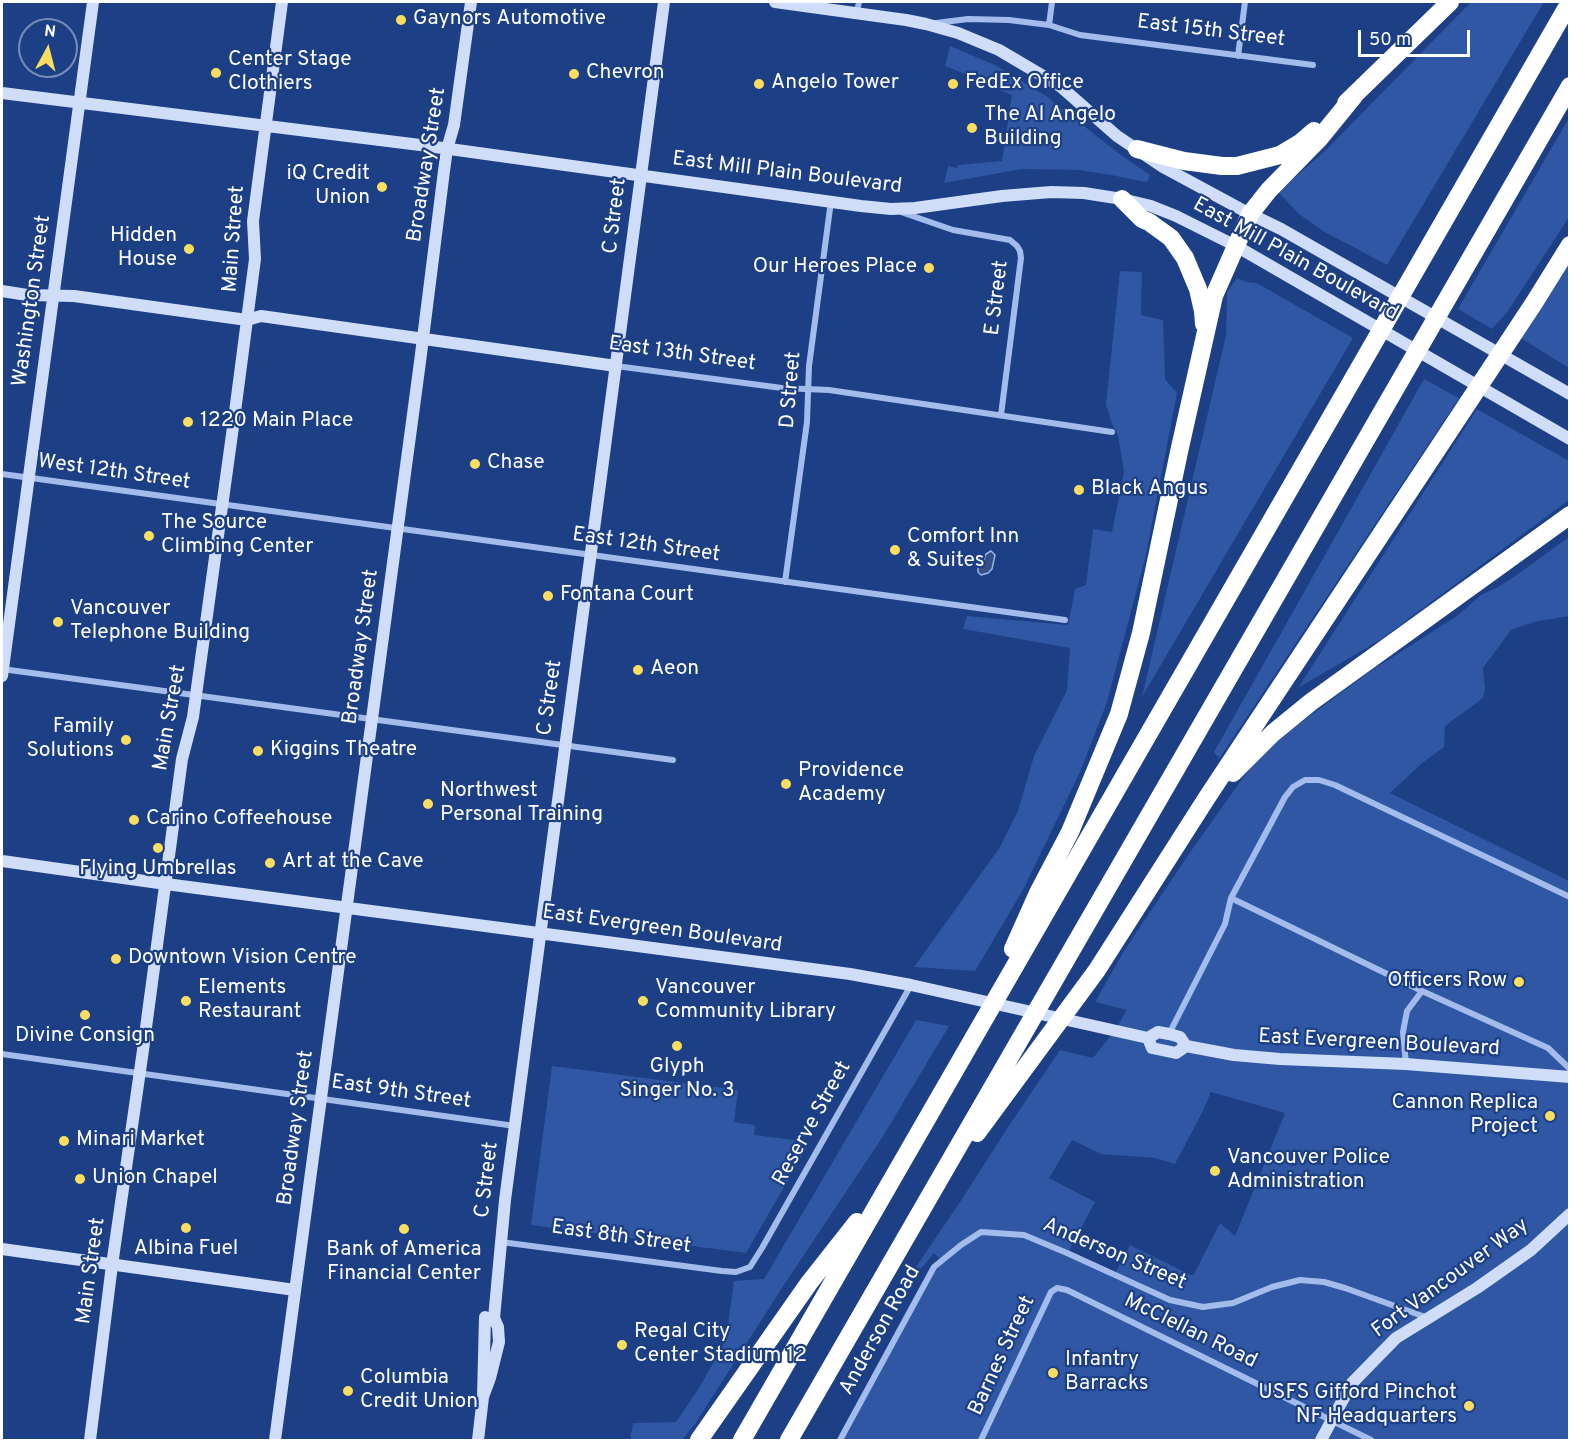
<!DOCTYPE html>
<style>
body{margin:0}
#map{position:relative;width:1571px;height:1442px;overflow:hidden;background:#1c3f85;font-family:Overpass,sans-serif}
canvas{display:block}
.frame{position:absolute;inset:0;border:3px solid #fff;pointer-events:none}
.north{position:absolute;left:18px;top:18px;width:60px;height:60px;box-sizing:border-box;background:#1c3f85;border:2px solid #778cb6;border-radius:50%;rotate:7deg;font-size:16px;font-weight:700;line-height:24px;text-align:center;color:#fff}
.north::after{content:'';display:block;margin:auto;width:21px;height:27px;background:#fbde60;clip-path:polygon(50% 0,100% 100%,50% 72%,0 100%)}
.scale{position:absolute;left:1358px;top:30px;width:112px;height:27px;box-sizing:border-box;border:3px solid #fff;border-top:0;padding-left:8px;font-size:18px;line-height:21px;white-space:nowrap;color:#fff;-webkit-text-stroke:4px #1c3f85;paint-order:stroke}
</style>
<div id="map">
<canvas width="1571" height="1442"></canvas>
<div class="frame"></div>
<div class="north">N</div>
<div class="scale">50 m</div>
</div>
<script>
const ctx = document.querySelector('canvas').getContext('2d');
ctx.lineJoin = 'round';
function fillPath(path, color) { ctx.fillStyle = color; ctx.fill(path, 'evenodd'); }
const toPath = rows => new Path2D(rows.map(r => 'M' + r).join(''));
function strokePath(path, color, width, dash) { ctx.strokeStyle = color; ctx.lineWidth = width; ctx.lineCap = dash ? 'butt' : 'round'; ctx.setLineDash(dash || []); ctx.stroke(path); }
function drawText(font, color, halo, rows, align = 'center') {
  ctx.font = font + ' Overpass,sans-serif'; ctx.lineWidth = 4.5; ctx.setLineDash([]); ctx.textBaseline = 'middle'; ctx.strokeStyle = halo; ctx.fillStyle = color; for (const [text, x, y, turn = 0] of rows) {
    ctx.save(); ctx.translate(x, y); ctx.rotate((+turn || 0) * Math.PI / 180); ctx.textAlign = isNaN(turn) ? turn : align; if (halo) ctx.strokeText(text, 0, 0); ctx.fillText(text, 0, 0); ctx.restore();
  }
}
const green = toPath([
 [1471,2,1544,2,1387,265,1323,231,1299,214,1278,192,1326,150],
 [950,46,997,66,1046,96,1117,152,1150,175,1148,181,1145,182,1111,175,1078,170,1022,169,944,183,948,166,957,168,958,165,1002,161,1012,95,970,78,970,76,945,66],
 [1569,118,1569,217,1508,311,1492,329,1458,309],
 [1569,256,1569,368,1519,337],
 [1120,271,1142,272,1141,315,1163,320,1165,379,1177,393,1146,555,1107,702,1081,770,1023,890,975,971,914,967,1000,847,1018,811,1034,756,1067,690,1070,648,963,629,967,616,1068,625,1075,589,1086,585,1093,529,1112,532,1124,472,1118,435,1112,424,1106,404],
 [1237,278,1246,282,1257,283,1353,338,1142,697,1226,335,1227,292],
 [1424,379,1459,398,1219,759,1214,752],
 [1477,409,1569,461,1569,500,1380,640,1298,688],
 [1569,537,1569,616,1534,622,1511,630,1483,668,1485,689,1483,698,1445,726,1444,747,1421,764,1390,793,1569,881,1569,1440,840,1440,941,1260,934,1253,921,1269,916,1267,964,1196,1008,1127,1060,1050,1093,1058,1115,1030,1127,1010,1095,1002,1124,951,1191,851,1242,779,1270,745,1375,668,1457,616,1481,595,1498,587,1515,576],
 [1211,1092,1285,1113,1235,1236,1220,1223,1193,1276,1130,1245,1114,1275,1068,1253,1095,1202,1049,1178,1072,1140,1101,1154,1155,1158,1175,1164,1202,1113],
 [916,1020,949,1026,882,1138,784,1285,695,1424,682,1440,630,1440,633,1423,676,1422,699,1388,726,1340,734,1281,764,1279],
 [552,1066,738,1090,734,1122,755,1125,754,1135,810,1142,746,1253,531,1225]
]);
const water = toPath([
 [991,551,995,555,992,569,988,573,981,575,978,572,978,566,984,560,986,554,991,551]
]);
const street = toPath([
 [857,12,859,2],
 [936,23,968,19,1009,20,1049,25,1080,35,1313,65],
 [1049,25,1052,2],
 [1238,56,1245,2],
 [901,212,953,230,1010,240,1017,246,1020,251,1021,258,1001,415],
 [616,366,782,388,829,390,1112,432],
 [2,474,1065,620],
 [785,582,807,422,809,366,831,201],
 [2,669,673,760],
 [1231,898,1422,991,1548,1048,1570,1069],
 [1169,1034,1225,924,1231,898,1285,797,1293,787,1305,780,1319,780,1335,785,1570,897],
 [2,1054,515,1126],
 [1406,1064,1403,1032,1407,1011,1422,991],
 [501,1242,722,1271,736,1272,750,1267,762,1248,911,985],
 [840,1440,934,1267,961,1245,981,1232,1024,1235,1067,1253,1170,1300,1203,1307,1233,1303,1272,1287,1300,1280,1324,1282,1345,1288,1428,1318],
 [981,1440,1051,1292,1057,1288,1067,1290,1371,1440]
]);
const secondary = toPath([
 [775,2,906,20,926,24,958,33,999,50,1060,86,1117,136,1163,167,1250,214,1281,229,1570,394],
 [2,93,428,146,861,206,891,209,915,208,1002,196,1051,192,1084,193,1122,199,1151,206,1176,216,1236,246,1570,439],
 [2,291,27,295,74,296,247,320,261,316,616,366],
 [2,676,93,2],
 [2,861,166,884,850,974,911,985,1148,1038,1158,1032,1169,1034,1180,1037,1186,1046],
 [1148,1038,1152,1048,1176,1053,1186,1046,1234,1055,1280,1059,1406,1064,1570,1077],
 [2,1249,295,1290],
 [483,1397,490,1378,499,1342,498,1327,494,1318,505,1200,664,2],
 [90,1440,112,1265,143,1050,182,759,193,717,196,695,233,427,255,259,253,221,282,2],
 [275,1440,420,362,444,171,447,149,454,125,471,2],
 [478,1440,483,1397,485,1317],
 [1321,1440,1352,1383,1396,1338,1477,1288,1531,1250,1570,1214]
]);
const highway = toPath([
 [1346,103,1450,2],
 [1137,149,1184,161,1222,166,1237,166,1280,155,1300,143,1314,131],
 [1122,199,1142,219,1149,222,1171,238,1185,258,1198,289,1203,311,1204,324],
 [1233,773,1273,733,1311,702,1570,515],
 [1013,949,1038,893,1070,832,1119,714,1141,633,1179,452,1214,296,1250,214,1269,190,1319,139,1354,96],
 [977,1133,1097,970,1206,799,1534,303,1570,245],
 [699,1440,809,1283,857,1222],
 [742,1440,1570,2],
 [789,1440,1570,86]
]);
const markers = [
 [401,20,6,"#fbde60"],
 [216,73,6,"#fbde60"],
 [574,74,6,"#fbde60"],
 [759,84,6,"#fbde60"],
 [953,84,6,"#fbde60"],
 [972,128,6,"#fbde60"],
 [382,187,6,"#fbde60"],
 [189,249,6,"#fbde60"],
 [929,268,6,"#fbde60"],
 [188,422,6,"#fbde60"],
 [475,464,6,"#fbde60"],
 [1079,490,6,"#fbde60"],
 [149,536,6,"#fbde60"],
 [895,550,6,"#fbde60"],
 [548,596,6,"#fbde60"],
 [58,622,6,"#fbde60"],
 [638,670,6,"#fbde60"],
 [126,740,6,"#fbde60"],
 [258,751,6,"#fbde60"],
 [786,784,6,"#fbde60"],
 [428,804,6,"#fbde60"],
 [134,820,6,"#fbde60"],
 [158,848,6,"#fbde60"],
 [270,863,6,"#fbde60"],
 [116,959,6,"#fbde60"],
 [1519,982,6,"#fbde60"],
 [186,1001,6,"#fbde60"],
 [643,1001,6,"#fbde60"],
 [85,1015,6,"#fbde60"],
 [677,1046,6,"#fbde60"],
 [1550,1116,6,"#fbde60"],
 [64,1141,6,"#fbde60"],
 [1215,1171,6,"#fbde60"],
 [80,1179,6,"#fbde60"],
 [186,1228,6,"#fbde60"],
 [404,1229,6,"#fbde60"],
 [622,1345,6,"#fbde60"],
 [1053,1373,6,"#fbde60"],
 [348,1391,6,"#fbde60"],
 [1469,1406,6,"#fbde60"]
];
const poiNames = [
 ["Gaynors Automotive",413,20],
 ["Center Stage",228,61],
 ["Clothiers",228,85],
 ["Chevron",586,74],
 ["Angelo Tower",771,84],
 ["FedEx Office",965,84],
 ["The Al Angelo",984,116],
 ["Building",984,140],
 ["iQ Credit",370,175,"right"],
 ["Union",370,199,"right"],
 ["Hidden",177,237,"right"],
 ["House",177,261,"right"],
 ["Our Heroes Place",917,268,"right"],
 ["1220 Main Place",200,422],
 ["Chase",487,464],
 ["Black Angus",1091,490],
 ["The Source",161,524],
 ["Climbing Center",161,548],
 ["Comfort Inn",907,538],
 ["& Suites",907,562],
 ["Fontana Court",560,596],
 ["Vancouver",70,610],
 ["Telephone Building",70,634],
 ["Aeon",650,670],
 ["Family",114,728,"right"],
 ["Solutions",114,752,"right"],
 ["Kiggins Theatre",270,751],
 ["Providence",798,772],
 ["Academy",798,796],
 ["Northwest",440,792],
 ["Personal Training",440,816],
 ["Carino Coffeehouse",146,820],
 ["Art at the Cave",282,863],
 ["Flying Umbrellas",158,870,"center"],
 ["Downtown Vision Centre",128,959],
 ["Officers Row",1507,982,"right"],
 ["Elements",198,989],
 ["Restaurant",198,1013],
 ["Vancouver",655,989],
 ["Community Library",655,1013],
 ["Divine Consign",85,1037,"center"],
 ["Glyph",677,1068,"center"],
 ["Singer No. 3",677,1092,"center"],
 ["Cannon Replica",1538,1104,"right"],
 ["Project",1538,1128,"right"],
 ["Minari Market",76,1141],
 ["Vancouver Police",1227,1159],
 ["Administration",1227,1183],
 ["Union Chapel",92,1179],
 ["Albina Fuel",186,1250,"center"],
 ["Bank of America",404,1251,"center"],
 ["Financial Center",404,1275,"center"],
 ["Regal City",634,1333],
 ["Center Stadium 12",634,1357],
 ["Infantry",1065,1361],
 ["Barracks",1065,1385],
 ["Columbia",360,1379],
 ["Credit Union",360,1403],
 ["USFS Gifford Pinchot",1457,1394,"right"],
 ["NF Headquarters",1457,1418,"right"]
];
const streetNames = [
 ["East 15th Street",1211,32,7],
 ["Broadway Street",428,165,-81],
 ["East Mill Plain Boulevard",787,174,7],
 ["C Street",616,216,-83],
 ["Main Street",235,239,-86],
 ["East Mill Plain Boulevard",1295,260,29],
 ["E Street",998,298,-83],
 ["Washington Street",33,301,-82],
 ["East 13th Street",682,355,8],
 ["D Street",792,390,-85],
 ["West 12th Street",114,473,8],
 ["East 12th Street",646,546,8],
 ["Broadway Street",362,647,-82],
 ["C Street",551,698,-82],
 ["Main Street",171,718,-80],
 ["East Evergreen Boulevard",662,930,8],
 ["East Evergreen Boulevard",1379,1044,3],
 ["East 9th Street",401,1093,8],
 ["Reserve Street",813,1124,-61],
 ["Broadway Street",297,1128,-82],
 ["C Street",488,1180,-83],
 ["East 8th Street",621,1238,8],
 ["Anderson Street",1114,1255,23],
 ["Main Street",92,1271,-82],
 ["Fort Vancouver Way",1451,1279,-36],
 ["Anderson Road",881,1331,-61],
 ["McClellan Road",1190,1332,26],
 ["Barnes Street",1003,1356,-65]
];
fillPath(green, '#2f57a3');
fillPath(water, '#354f82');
strokePath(water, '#96b6ed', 1.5);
strokePath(street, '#a3bceb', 6);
strokePath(secondary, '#cfddf8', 12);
strokePath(highway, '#fff', 18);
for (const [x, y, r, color] of markers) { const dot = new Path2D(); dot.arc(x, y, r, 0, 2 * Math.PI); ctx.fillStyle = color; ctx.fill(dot); strokePath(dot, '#1c3f85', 2); }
drawText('21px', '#fff', '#1c3f85', poiNames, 'left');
drawText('21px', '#fff', '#1c3f85', streetNames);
</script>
